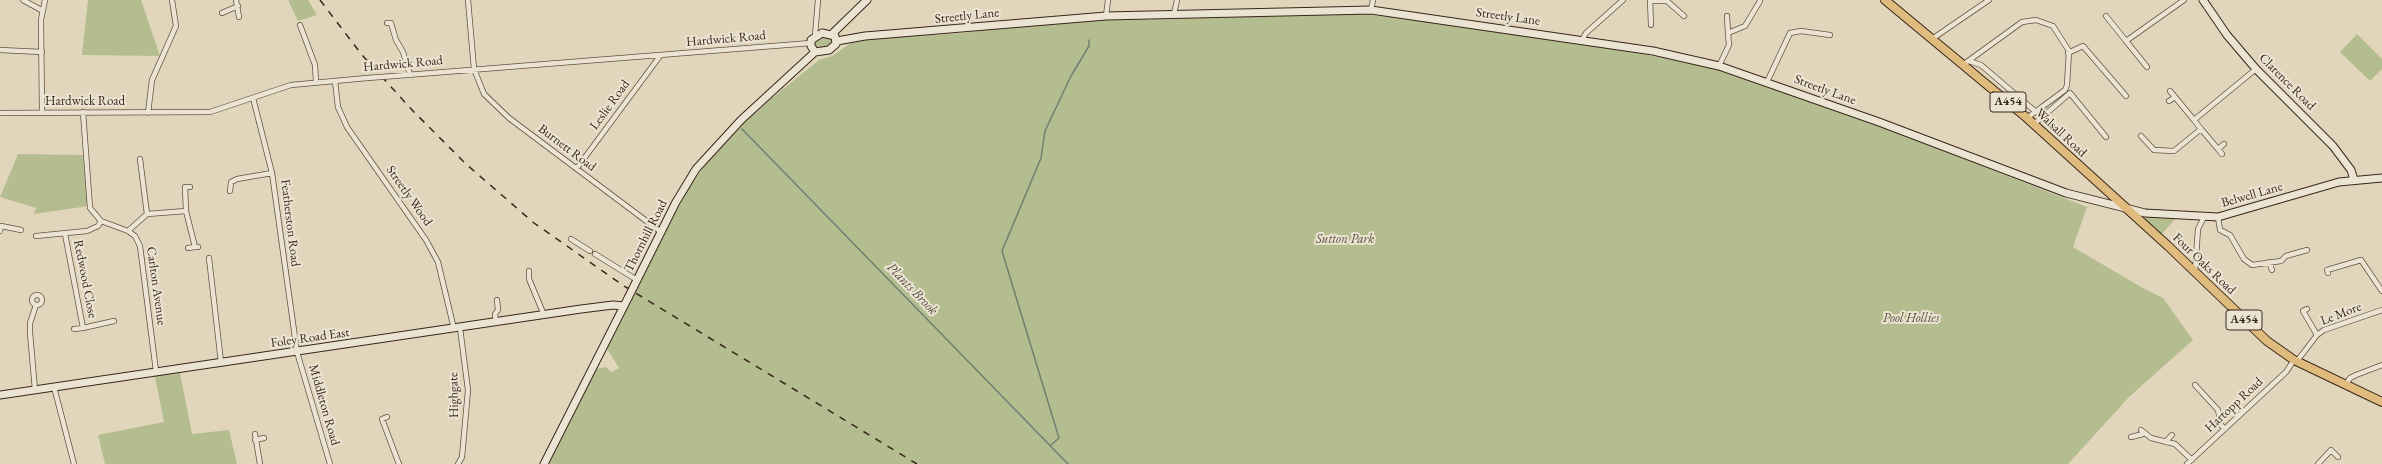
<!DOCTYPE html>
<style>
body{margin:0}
canvas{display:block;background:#e1d6bb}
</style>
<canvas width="2382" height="464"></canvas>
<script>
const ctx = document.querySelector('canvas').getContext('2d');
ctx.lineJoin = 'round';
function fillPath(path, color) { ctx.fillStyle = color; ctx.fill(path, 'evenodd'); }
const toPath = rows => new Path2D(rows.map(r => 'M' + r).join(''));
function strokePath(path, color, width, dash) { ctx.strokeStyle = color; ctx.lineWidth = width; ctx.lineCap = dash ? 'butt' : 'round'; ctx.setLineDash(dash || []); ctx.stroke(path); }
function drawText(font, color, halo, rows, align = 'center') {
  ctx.font = font + ' "EB Garamond",serif'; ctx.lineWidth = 4; ctx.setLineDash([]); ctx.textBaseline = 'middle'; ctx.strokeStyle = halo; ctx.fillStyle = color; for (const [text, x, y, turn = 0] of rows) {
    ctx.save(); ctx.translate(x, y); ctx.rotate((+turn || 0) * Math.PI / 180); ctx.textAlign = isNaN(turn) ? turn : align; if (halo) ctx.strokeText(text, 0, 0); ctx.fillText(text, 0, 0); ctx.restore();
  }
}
const green = toPath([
 [88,0,141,0,160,56,82,55],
 [288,0,308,0,317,15,298,21],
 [1349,13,1402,18,1494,31,1637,53,1718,69,1869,122,2087,207,2073,247,2141,287,2163,298,2193,340,2129,397,2068,464,548,464,595,369,606,367,611,372,619,368,606,347,688,189,716,150,752,114,819,60,832,56,851,43,864,39,964,33,1031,24,1147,18,1150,21,1152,18],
 [2357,34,2382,59,2382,69,2370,81,2340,52],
 [822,36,831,37,833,40,831,45,817,48,815,46,814,41],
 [18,154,83,155,89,206,34,214,36,208,0,197],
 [2147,216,2156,217,2175,219,2161,235,2144,220],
 [179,368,192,434,229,430,237,464,105,464,98,435,164,422,154,372]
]);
const stream = toPath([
 [742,129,1068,464],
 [1050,446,1059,438,1002,251,1041,158,1045,131,1071,76,1089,46,1089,40]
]);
const street = toPath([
 [23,0,43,11],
 [236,0,239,17],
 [468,0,474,69,484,94,509,118,661,232],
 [1650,0,1651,25],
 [1651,1,1667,1,1684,16],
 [1371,10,1373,0],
 [222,13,238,6],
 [1174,14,1177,0],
 [1106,16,1108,0],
 [1727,16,1728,33],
 [2106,16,2126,41],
 [387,23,391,23,396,40,403,52,410,75],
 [300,25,315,65,316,82],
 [815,36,818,0],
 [1932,39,1989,0],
 [1582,40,1586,33,1623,0],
 [0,50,42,52],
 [2068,53,2083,46,2126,96],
 [1969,61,1981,65,2036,112],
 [1964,64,2022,22,2036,20,2053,26,2069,51,2067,85,2065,90,2027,118],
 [1719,66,1729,45,1728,33,1745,26,1760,1],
 [2147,67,2126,41,2184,0],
 [394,76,811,43],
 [335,81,338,107,347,127,426,240,438,262,454,329],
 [1767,82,1790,33,1801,31,1830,35],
 [2175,97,2194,120,2256,69],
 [253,98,272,173,297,352,330,464],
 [2169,101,2175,97,2170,91],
 [42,111,41,20,45,0],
 [83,112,90,208,101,221,128,231,135,236,140,246,156,371],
 [0,113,210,112,291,85,367,78],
 [148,113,152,80,176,26,172,0],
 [2034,124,2070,93,2106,137],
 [2201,129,2218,149],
 [2141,136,2154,150,2174,151,2201,129,2194,120],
 [2222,154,2218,149,2224,144],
 [140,159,147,214],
 [577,168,660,56],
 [230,191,231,182,237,179,272,173],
 [186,211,185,187,190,187],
 [2218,217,2220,230,2230,235,2244,259,2252,265,2281,261,2286,256,2307,250],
 [0,231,1,226,21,230],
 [128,231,147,214,186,211,195,247,198,247],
 [65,234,83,328,114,321],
 [36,236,87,231,98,226,101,221],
 [571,239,590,251],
 [188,248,195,247],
 [595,254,637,280],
 [209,258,221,362],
 [2269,262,2272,270],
 [529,271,529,279,544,315],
 [2195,271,2198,229,2204,217],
 [2328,273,2327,270,2361,260,2382,291],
 '32 300a5 5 0 1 1 10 0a5 5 0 1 1-10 0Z',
 [2307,309,2303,311,2317,335],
 [496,323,495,314,498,310,497,300],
 [74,329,83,328],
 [2297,361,2317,335,2324,330,2382,310],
 [2346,384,2350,378,2356,375,2382,365],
 [2195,385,2218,410,2221,425,2225,429],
 [54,387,74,464],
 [35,390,30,333,30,323,36,305],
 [387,417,382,419,399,464],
 [2141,430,2151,438,2175,444,2192,460],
 [255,434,260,464],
 [2131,437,2143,434],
 [255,440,264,438],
 [2165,442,2172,435],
 [458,464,462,457,468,390,460,328],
 [2187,464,2286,372,2294,360],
 [2318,464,2331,450,2338,457]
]);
const secondary = toPath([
 [2203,0,2227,35,2256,69,2333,146,2351,170,2354,180],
 [822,33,835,36,836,44,829,50,815,52,811,46,811,40,822,33],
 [832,34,867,0],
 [837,41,865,36,1106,16,1371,10,1653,51,1719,66,1879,122,2066,193,2145,213,2218,217,2339,182,2382,178],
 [633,288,676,202,696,169,741,120,815,52],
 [0,395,581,309,613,305,624,306],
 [544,464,628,298]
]);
const primary = toPath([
 [1885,0,2027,118,2168,246,2267,341,2294,360,2382,402]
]);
const rail = toPath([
 [320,0,362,55,413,111,466,164,534,223,624,286,917,464]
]);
const streetBridge = toPath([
 [367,78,394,76]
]);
const secondaryBridge = toPath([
 [628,298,633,288]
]);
const shields = [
 [2008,102,36],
 [2244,320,36]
];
const shieldNames = [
 ["A454",2008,102],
 ["A454",2244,320]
];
const streetNames = [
 ["Streetly Lane",967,16,-6],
 ["Streetly Lane",1508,17,8],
 ["Hardwick Road",726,39,-5],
 ["Hardwick Road",403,64,-5],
 ["Clarence Road",2287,82,45],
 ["Streetly Lane",1825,90,20],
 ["Hardwick Road",85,101],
 ["Leslie Road",610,105,-54],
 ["Walsall Road",2061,133,43],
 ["Burnett Road",567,148,37],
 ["Belwell Lane",2252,195,-16],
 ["Streetly Wood",409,196,55],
 ["Featherston Road",290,223,83],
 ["Thornhill Road",646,236,-63],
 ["Four Oaks Road",2204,264,44],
 ["Redwood Close",85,279,79],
 ["Carlton Avenue",156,286,82],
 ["Le More",2341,314,-21],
 ["Foley Road East",310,338,-8],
 ["Highgate",454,395,-91],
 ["Middleton Road",324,405,74],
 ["Hartopp Road",2234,405,-43]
];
const parkNames = [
 ["Sutton Park",1345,239],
 ["Pool Hollies",1911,318]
];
const waterNames = [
 ["Plants Brook",912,289,46]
];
fillPath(green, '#b4bd8f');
strokePath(stream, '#707f71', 1.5);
strokePath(street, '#635243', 6);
strokePath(secondary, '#39261b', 9);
strokePath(primary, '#39261b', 10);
strokePath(street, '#ece4d3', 4.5);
strokePath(secondary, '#ece4d3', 7);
strokePath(primary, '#e0bb7e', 8);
strokePath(rail, '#39261b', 1.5, [7, 7]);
strokePath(streetBridge, '#635243', 6, []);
strokePath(secondaryBridge, '#39261b', 9, []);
strokePath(streetBridge, '#ece4d3', 4.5);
strokePath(secondaryBridge, '#ece4d3', 7);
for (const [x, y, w] of shields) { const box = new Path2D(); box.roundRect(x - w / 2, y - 10, w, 20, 3); ctx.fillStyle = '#ece4d3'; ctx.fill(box); strokePath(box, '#39261b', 1); }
drawText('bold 12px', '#39261b', null, shieldNames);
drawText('13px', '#39261b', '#ece4d3', streetNames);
drawText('italic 13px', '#584c38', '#ece4d3', parkNames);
drawText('italic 14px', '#504b3f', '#ece4d3', waterNames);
</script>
